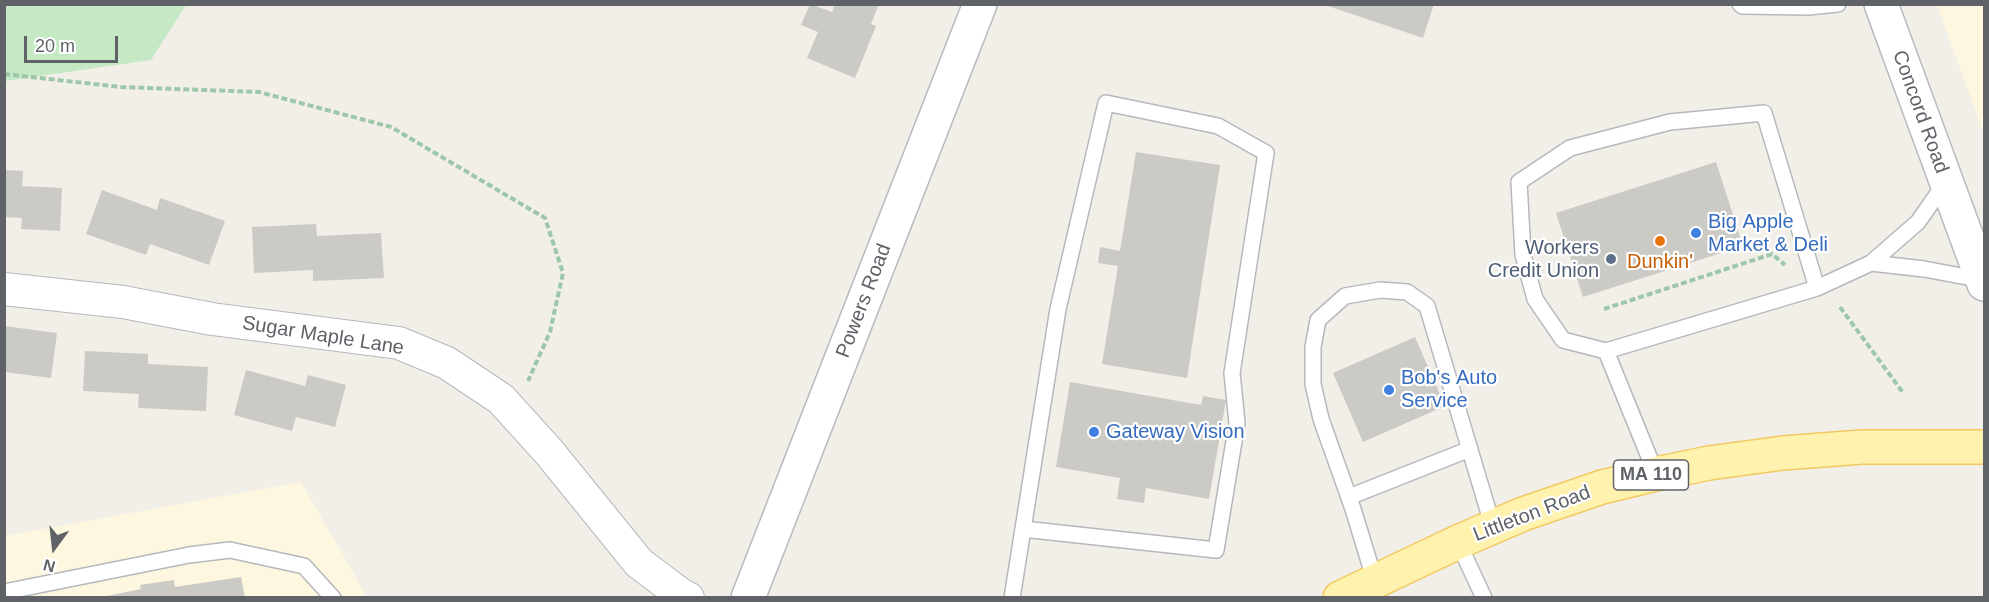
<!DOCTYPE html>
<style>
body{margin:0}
#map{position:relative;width:1989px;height:602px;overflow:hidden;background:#f1efe8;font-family:Arial,sans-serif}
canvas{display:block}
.frame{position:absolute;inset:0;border:6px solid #5f6368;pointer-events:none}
.north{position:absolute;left:24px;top:518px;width:60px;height:60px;-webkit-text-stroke:4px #fff;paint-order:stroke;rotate:195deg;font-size:16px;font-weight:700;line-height:24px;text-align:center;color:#5f6368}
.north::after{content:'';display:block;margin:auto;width:21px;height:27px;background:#5f6368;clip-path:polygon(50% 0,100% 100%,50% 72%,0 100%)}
.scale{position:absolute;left:24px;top:36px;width:94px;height:27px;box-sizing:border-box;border:3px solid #5f6368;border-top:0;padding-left:8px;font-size:18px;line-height:21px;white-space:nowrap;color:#5f6368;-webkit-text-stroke:4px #fff;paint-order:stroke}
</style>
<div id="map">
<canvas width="1989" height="602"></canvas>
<div class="frame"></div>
<div class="north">N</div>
<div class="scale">20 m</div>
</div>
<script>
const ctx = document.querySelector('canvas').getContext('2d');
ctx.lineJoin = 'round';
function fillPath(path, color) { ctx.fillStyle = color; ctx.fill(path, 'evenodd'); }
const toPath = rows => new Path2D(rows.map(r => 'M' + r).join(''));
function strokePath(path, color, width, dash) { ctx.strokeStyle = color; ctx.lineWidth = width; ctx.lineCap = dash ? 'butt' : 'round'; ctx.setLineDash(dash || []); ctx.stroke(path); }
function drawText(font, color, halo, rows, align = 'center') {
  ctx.font = font + ' Arial,sans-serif'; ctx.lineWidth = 4.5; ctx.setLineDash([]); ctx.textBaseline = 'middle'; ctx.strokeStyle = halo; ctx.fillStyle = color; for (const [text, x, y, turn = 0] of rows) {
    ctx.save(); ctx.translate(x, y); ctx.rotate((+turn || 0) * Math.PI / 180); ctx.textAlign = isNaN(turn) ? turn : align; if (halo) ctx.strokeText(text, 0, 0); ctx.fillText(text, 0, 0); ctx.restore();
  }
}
const commercial = toPath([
 [1937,5,1984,5,1984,134],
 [301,482,367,597,5,598,5,536]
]);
const green = toPath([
 [4,5,5,4,186,5,151,60,5,81]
]);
const building = toPath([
 [810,4,832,12,835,4,879,4,871,24,876,26,855,78,807,58,818,32,801,25],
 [1322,4,1434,4,1423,38],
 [1136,152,1220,165,1187,378,1102,364,1118,266,1098,263,1100,247,1120,251],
 [1716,162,1743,246,1583,297,1556,213],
 [4,170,23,171,22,186,62,188,60,231,21,229,22,218,4,217],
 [102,190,157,210,160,198,225,221,209,265,150,244,146,255,86,234],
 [316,224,317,236,381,233,384,278,313,281,313,270,254,273,252,227],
 [4,326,57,333,51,378,4,372],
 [1415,337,1445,406,1363,442,1333,373],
 [85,351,148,354,148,364,208,367,206,411,138,408,139,394,83,391],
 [246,370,305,386,308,375,346,385,335,427,296,417,292,431,234,415],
 [1070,382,1201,405,1203,396,1226,400,1209,499,1146,488,1144,503,1117,499,1120,478,1056,467],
 [241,577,245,598,97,598,141,589,140,585,174,580,175,587]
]);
const path = toPath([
 [4,74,121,87,259,92,391,127,545,218,563,273,550,332,528,381],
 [1840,307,1904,394],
 [1604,309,1772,254,1785,265]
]);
const lane = toPath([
 [1740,4,1742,6,1808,7,1838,4],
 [1871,263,1924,269,1983,280],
 [1606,351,1563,340,1535,299,1523,255,1519,182,1570,148,1670,122,1764,113,1817,288],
 [1656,474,1606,351,1817,288,1871,263,1918,222,1946,182],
 [1349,497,1470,449],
 [1458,542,1484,598],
 [1375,581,1353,509,1321,419,1313,384,1313,347,1318,320,1345,296,1380,290,1407,292,1427,306,1493,527],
 [4,592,189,555,230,550,304,566,333,598],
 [1012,598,1023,529,1058,309,1106,103,1218,126,1266,153,1232,373,1237,423,1216,550,1023,529]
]);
const street = toPath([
 [4,289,123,302,212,319,399,343,447,363,501,399,549,452,639,563,683,596,688,598]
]);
const secondary = toPath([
 [1881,4,1984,284],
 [748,598,980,4]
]);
const primary = toPath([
 [1340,598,1458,542,1523,514,1602,487,1656,474,1709,463,1783,453,1862,447,1984,447]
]);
const markers = [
 [1696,233,6,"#3f7fe0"],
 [1660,241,6,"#e8710a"],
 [1611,259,6,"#5c6f8a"],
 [1389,390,6,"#3f7fe0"],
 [1094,432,6,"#3f7fe0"]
];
const shields = [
 [1651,475,75]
];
const shieldNames = [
 ["MA 110",1651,475]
];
const streetNames = [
 ["Concord Road",1920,112,70],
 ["Powers Road",864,301,-69],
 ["Sugar Maple Lane",323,336,9],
 ["Littleton Road",1532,514,-21]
];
const shopNames = [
 ["Big Apple",1708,222],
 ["Market & Deli",1708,245],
 ["Bob's Auto",1401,378],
 ["Service",1401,401],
 ["Gateway Vision",1106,432]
];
const serviceNames = [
 ["Workers",1599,248],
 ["Credit Union",1599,271]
];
const foodNames = [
 ["Dunkin'",1660,262]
];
fillPath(commercial, '#fef7e0');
fillPath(green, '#c5e8c5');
fillPath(building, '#cccac5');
strokePath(lane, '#b5b8bc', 18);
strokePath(street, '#b5b8bc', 34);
strokePath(secondary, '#b6babf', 36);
strokePath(primary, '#f2c960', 36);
strokePath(path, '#9cc7a9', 4, [6, 3]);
strokePath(lane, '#fff', 15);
strokePath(street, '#fff', 32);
strokePath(secondary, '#fff', 33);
strokePath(primary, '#fff2af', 33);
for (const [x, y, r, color] of markers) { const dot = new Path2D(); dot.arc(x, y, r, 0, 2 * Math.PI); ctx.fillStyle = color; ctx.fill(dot); strokePath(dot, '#fff', 2); }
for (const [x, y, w] of shields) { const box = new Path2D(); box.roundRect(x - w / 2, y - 15, w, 30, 4.5); ctx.fillStyle = '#fff'; ctx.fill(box); strokePath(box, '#5f6368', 1.5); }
drawText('bold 18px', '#5f6368', null, shieldNames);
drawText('20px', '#5f6368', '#fff', streetNames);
drawText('20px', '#366cbe', '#fff', shopNames, 'left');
drawText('20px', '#4e5e75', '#fff', serviceNames, 'right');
drawText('20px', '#c56008', '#fff', foodNames);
</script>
